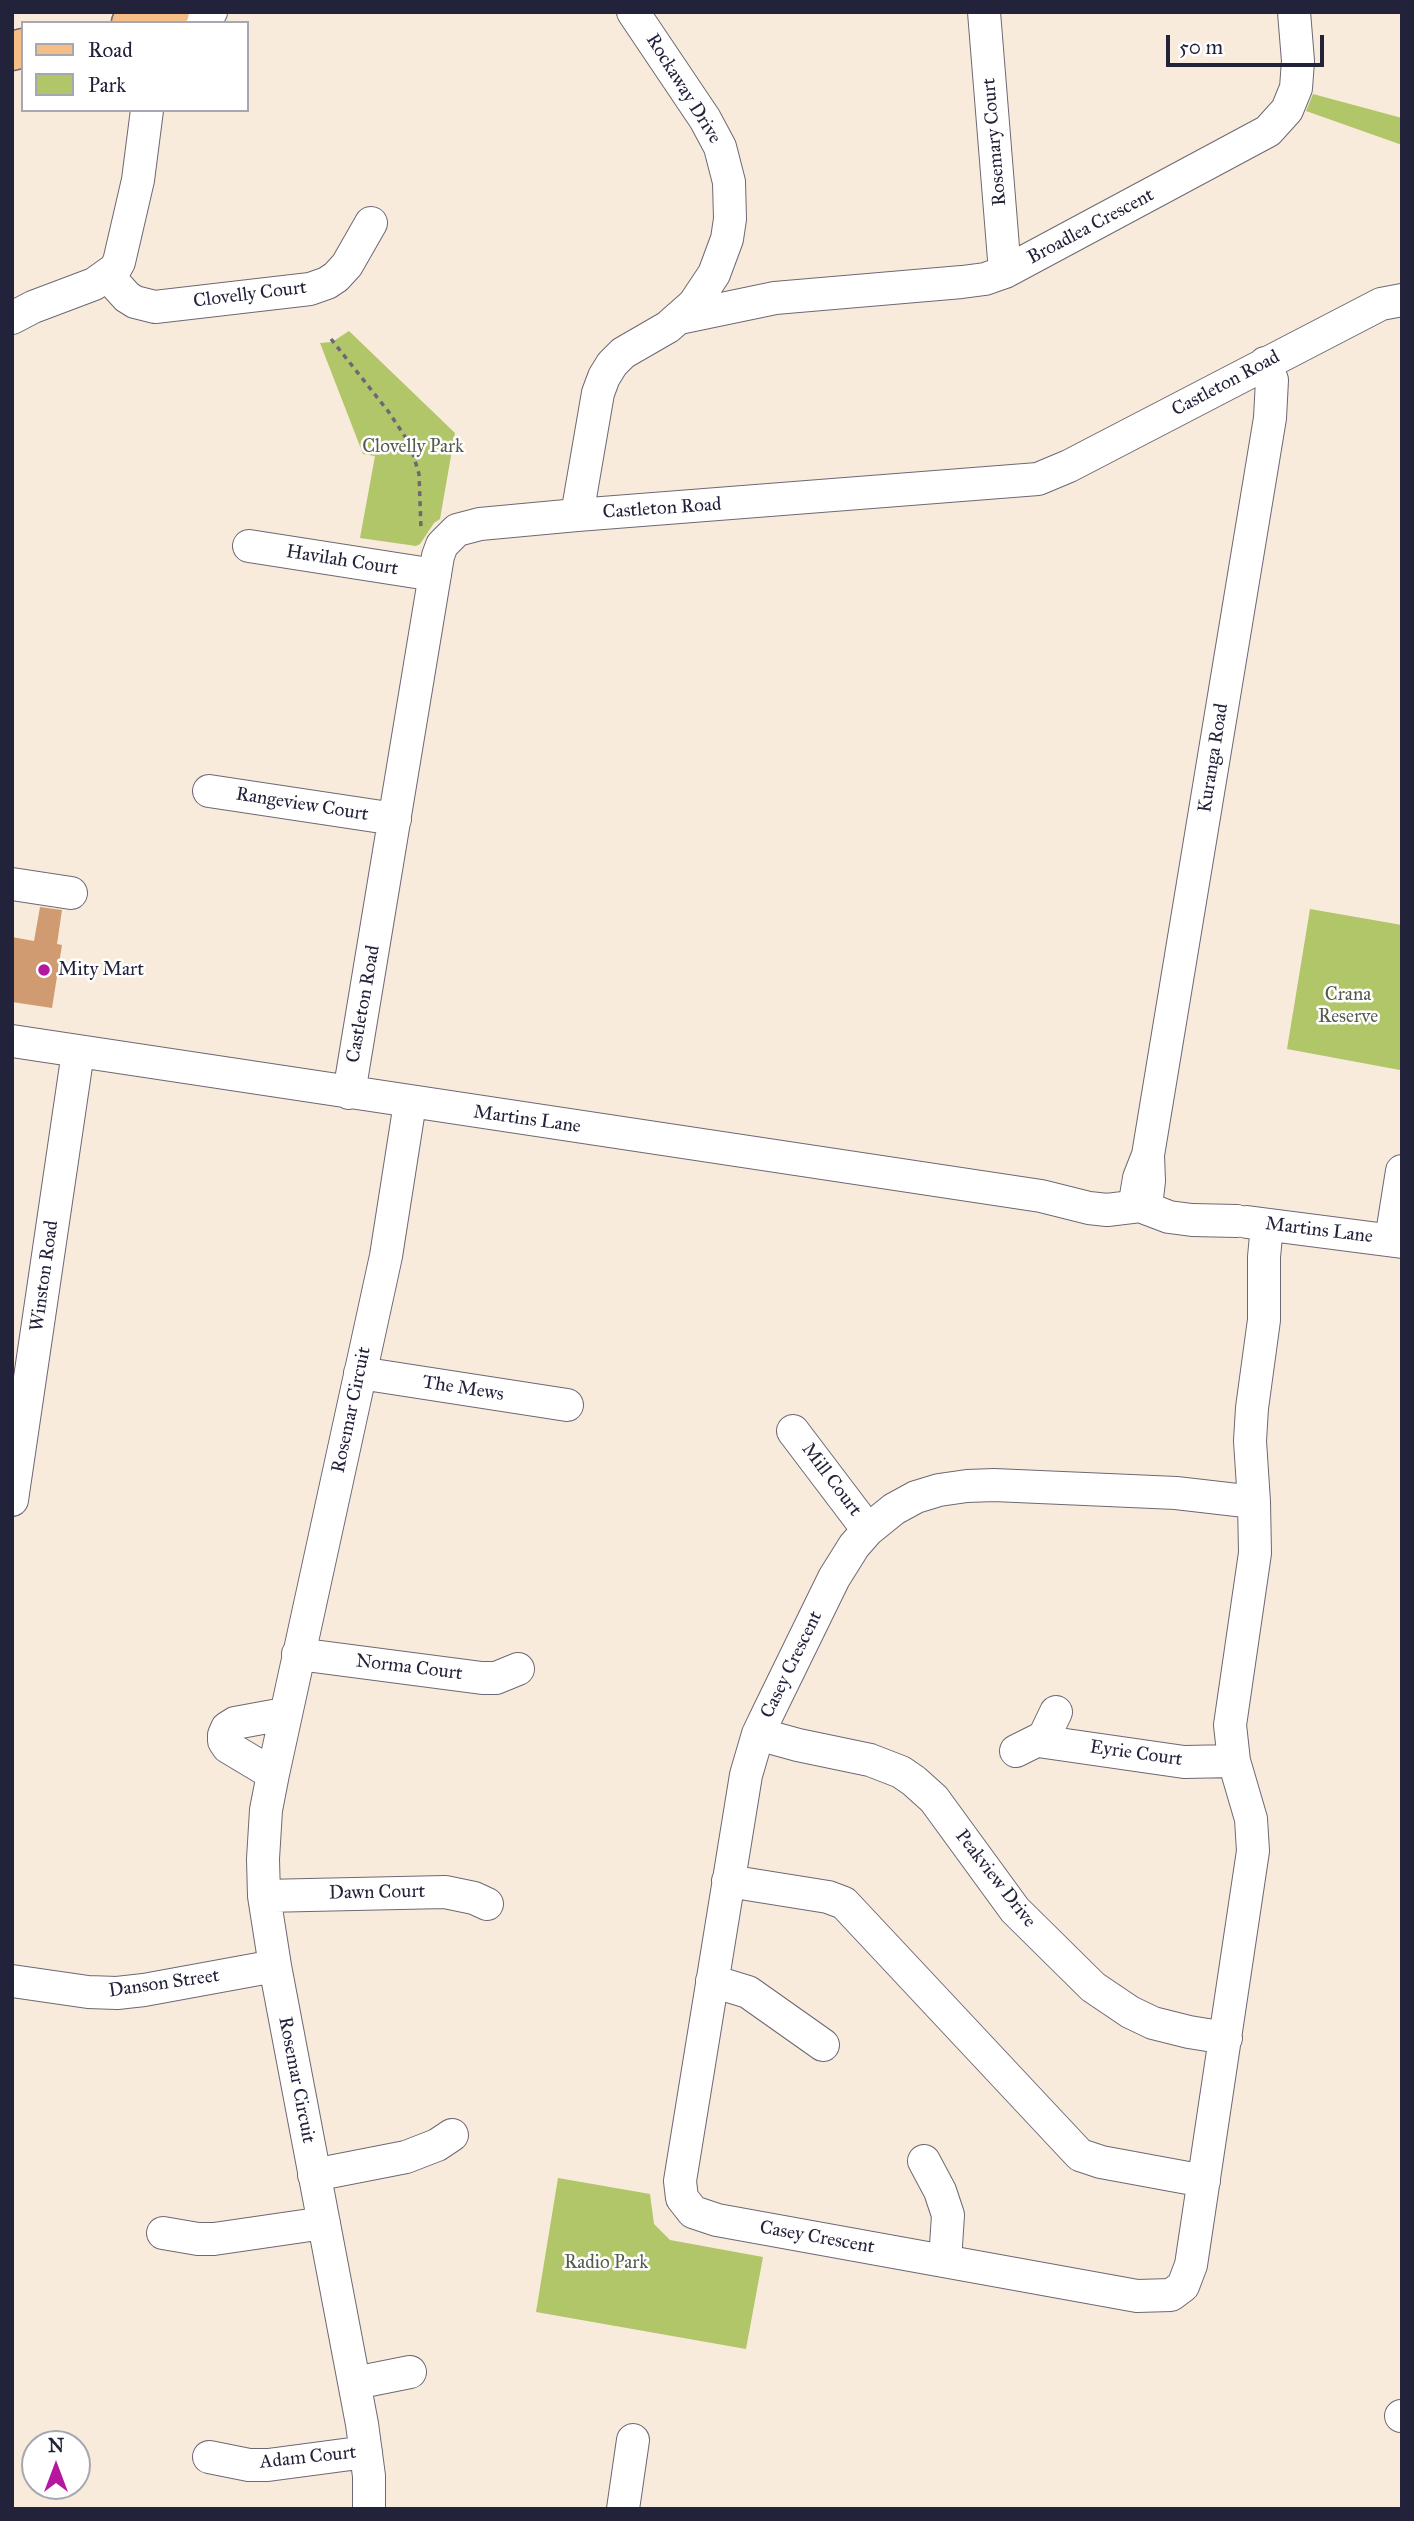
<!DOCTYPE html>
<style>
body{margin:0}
#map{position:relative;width:1414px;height:2521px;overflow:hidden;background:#f9ebdb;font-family:"IM FELL Great Primer",serif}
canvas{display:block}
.frame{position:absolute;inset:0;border:14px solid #22223b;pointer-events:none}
.legend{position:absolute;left:21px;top:21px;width:228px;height:91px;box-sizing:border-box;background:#fff;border:2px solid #a7a7b1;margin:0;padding:9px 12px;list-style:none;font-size:21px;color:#22223b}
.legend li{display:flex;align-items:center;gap:14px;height:35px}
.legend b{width:35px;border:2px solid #a7a7b1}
.north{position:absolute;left:21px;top:2430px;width:70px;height:70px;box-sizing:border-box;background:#fff;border:2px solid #a7a7b1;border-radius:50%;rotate:0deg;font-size:19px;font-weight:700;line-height:28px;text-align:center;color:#22223b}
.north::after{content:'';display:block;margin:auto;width:24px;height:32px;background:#b5179e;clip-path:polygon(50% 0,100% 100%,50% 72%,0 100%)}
.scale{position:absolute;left:1166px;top:35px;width:158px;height:32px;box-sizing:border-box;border:4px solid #22223b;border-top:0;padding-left:9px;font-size:21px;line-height:24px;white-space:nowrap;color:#22223b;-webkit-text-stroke:5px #fff;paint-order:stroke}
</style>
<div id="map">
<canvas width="1414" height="2521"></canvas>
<div class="frame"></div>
<ul class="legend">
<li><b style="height:9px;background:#f6be87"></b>Road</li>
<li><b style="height:19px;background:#b1c569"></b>Park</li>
</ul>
<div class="north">N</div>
<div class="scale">50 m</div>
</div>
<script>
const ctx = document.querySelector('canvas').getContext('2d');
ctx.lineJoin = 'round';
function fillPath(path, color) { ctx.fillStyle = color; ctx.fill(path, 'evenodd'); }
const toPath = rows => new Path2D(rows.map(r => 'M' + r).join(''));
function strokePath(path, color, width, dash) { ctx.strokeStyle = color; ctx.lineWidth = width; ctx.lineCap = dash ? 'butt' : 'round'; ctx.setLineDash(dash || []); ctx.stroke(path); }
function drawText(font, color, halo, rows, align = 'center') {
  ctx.font = font + ' "IM FELL Great Primer",serif'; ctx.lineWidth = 5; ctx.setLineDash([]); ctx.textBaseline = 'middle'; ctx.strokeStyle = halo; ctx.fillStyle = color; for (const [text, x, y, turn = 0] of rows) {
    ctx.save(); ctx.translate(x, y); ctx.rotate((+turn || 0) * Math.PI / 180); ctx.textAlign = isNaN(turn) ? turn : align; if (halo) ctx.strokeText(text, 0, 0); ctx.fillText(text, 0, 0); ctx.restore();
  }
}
const green = toPath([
 [1313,94,1402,118,1402,145,1306,111],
 [349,331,455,433,440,519,434,523,420,544,416,546,360,538,375,456,363,454,320,343,332,342],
 [1310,909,1402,925,1402,1057,1400,1070,1287,1049],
 [558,2178,650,2194,654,2224,670,2240,763,2257,746,2349,536,2312]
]);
const building = toPath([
 [40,907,62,910,57,944,62,945,52,1008,12,1002,12,937,34,941]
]);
const path = toPath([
 [331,339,388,411,410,444,419,474,421,529]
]);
const minor = toPath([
 [984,12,1005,272],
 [188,23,211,12],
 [108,276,127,297,135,302,155,307,310,289,327,283,336,277,347,265,371,223],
 [12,318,33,307,94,284,115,269,119,262,138,180,147,110],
 [679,318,775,298,962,282,985,279,1005,272,1268,131,1287,110,1296,88,1298,61,1294,12],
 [577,515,598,393,604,377,612,364,623,353,668,327,694,304,714,274,727,239,730,219,729,182,720,147,705,119,633,12],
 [249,546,435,575],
 [209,791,395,819],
 [12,884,71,893],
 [12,1041,1041,1196,1089,1208,1107,1210,1140,1206,1169,1217,1192,1220,1237,1221],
 [349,1093,438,556,442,545,457,530,480,524,577,515,1038,479,1069,466,1381,304,1402,300],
 [1148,1155,1149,1181,1147,1198,1140,1206,1136,1196,1139,1178,1148,1155,1270,418,1272,380,1265,363],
 [1247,1222,1402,1242],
 [1391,1240,1402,1171],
 [360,1373,567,1405],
 [793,1431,868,1530],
 [12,1500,78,1052],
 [1254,1502,1176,1493,994,1485,967,1486,939,1490,916,1497,894,1509,868,1530,854,1546,834,1578,770,1709,758,1734,746,1775,680,2181,682,2198,693,2212,717,2220,1137,2296,1171,2295,1183,2286,1191,2265,1253,1851,1251,1819,1234,1761,1230,1725,1255,1553,1254,1502,1250,1441,1252,1408,1264,1320,1264,1257,1267,1225],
 [298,1654,482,1678,496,1678,518,1669],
 [758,1734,798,1745,870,1760,901,1772,914,1781,934,1799,1015,1910,1093,1987,1130,2012,1153,2023,1189,2032,1226,2038],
 [1038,1741,1184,1762,1234,1761],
 [1016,1751,1044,1737,1056,1712],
 [273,1774,228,1747,224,1741,224,1735,227,1728,235,1723,284,1714],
 [728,1881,828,1897,844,1903,1080,2155,1101,2162,1204,2181],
 [264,1896,445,1892,474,1898,487,1904],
 [12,1981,88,1992,117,1993,144,1990,275,1966],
 [712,1981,748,1992,823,2045],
 [924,2161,940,2191,948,2215,945,2261],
 [314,2175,406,2157,437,2145,452,2135],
 [163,2233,198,2239,214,2239,324,2223],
 [355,2383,410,2372],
 [1401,2416,1402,2416],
 [209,2457,249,2465,268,2465,366,2452],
 [369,2509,369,2476,362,2424,275,1966,264,1896,263,1859,266,1810,273,1774,386,1256,410,1103],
 [623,2509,633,2440]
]);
const major = toPath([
 [131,23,170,12],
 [12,51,23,48]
]);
const markers = [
 [44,970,7,"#b5179e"]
];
const streetNames = [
 ["Rockaway Drive",683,89,58],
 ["Rosemary Court",995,142,-95],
 ["Broadlea Crescent",1091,227,-28],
 ["Clovelly Court",250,295,-7],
 ["Castleton Road",1226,384,-28],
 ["Castleton Road",662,509,-4],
 ["Havilah Court",342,561,9],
 ["Kuranga Road",1214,758,-81],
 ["Rangeview Court",302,805,9],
 ["Castleton Road",364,1004,-80],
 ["Martins Lane",527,1120,8],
 ["Martins Lane",1319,1231,7],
 ["Winston Road",45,1276,-82],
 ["The Mews",463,1389,9],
 ["Rosemar Circuit",352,1410,-78],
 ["Mill Court",831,1480,53],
 ["Casey Crescent",792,1665,-64],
 ["Norma Court",409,1668,7],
 ["Eyrie Court",1136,1754,8],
 ["Peakview Drive",995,1879,52],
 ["Dawn Court",377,1893,-1],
 ["Danson Street",164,1984,-8],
 ["Rosemar Circuit",296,2080,79],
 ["Casey Crescent",817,2238,10],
 ["Adam Court",308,2458,-6]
];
const parkNames = [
 ["Clovelly Park",413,447],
 ["Crana",1348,995],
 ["Reserve",1348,1017],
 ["Radio Park",606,2263]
];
const poiNames = [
 ["Mity Mart",58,970]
];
fillPath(green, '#b1c569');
fillPath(building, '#d19b72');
strokePath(minor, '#6d6873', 34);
strokePath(major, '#6d6873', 41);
strokePath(path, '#6d6873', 3.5, [5, 5]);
strokePath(minor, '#fff', 32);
strokePath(major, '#f6be87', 38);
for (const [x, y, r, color] of markers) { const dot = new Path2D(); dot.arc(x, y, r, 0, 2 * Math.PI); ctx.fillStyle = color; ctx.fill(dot); strokePath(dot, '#fff', 2.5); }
drawText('19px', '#22223b', '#fff', streetNames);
drawText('19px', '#545b4b', '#fff', parkNames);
drawText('19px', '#22223b', '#fff', poiNames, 'left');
</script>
